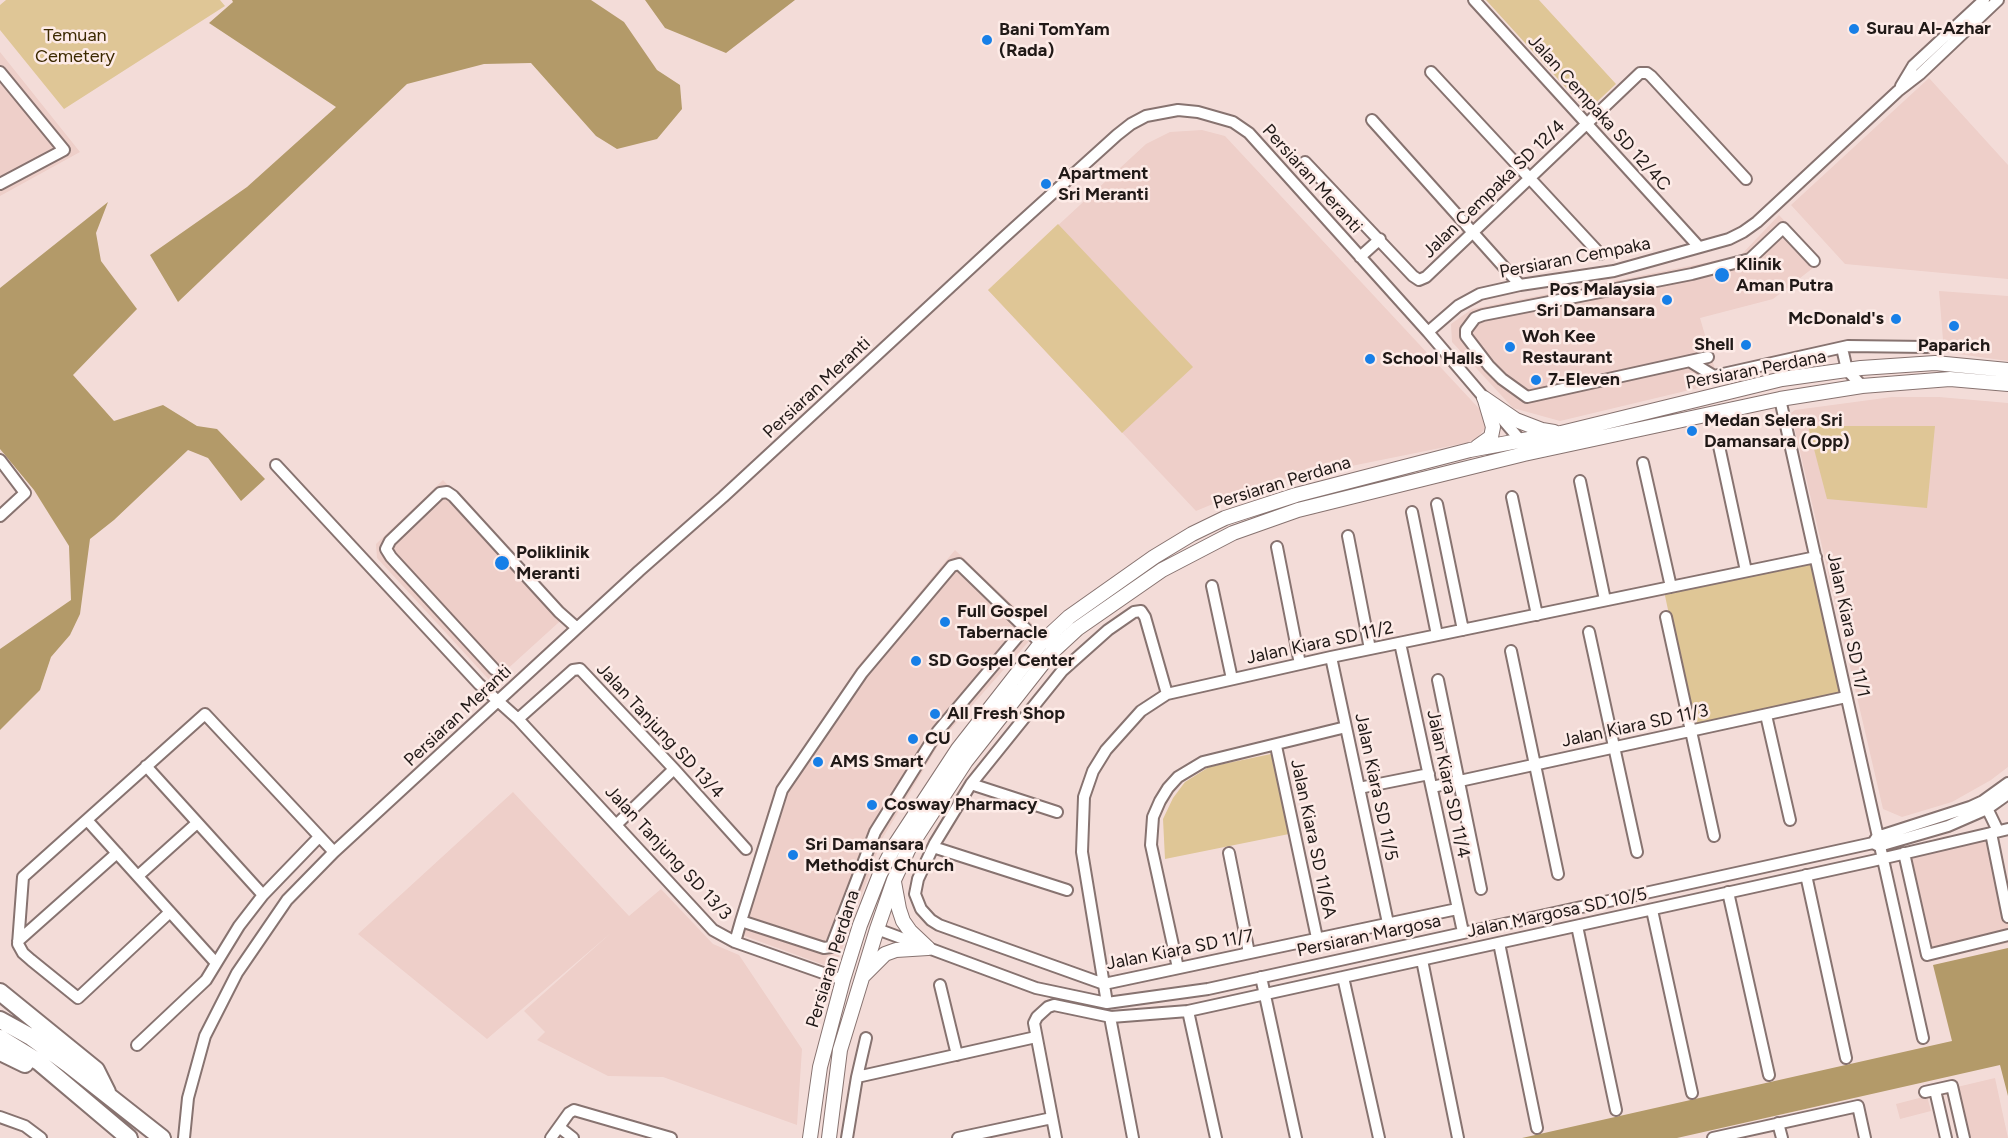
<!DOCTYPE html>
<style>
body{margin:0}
canvas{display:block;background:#f3dcd8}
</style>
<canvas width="2008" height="1138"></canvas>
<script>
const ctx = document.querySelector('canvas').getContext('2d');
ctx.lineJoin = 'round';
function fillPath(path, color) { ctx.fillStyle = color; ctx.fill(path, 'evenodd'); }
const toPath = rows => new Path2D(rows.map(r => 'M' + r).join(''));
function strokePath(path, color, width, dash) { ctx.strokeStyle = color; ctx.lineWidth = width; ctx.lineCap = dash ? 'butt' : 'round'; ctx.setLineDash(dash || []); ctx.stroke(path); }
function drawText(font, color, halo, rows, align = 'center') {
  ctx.font = font + ' Figtree,sans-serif'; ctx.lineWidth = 5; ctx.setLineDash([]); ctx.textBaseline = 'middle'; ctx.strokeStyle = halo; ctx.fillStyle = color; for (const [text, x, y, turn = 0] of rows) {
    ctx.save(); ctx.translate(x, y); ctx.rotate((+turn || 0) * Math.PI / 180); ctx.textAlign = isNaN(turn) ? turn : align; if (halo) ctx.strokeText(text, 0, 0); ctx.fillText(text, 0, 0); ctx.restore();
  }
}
const built = toPath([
 [0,52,80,152,0,196],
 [1929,78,2008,165,2008,279,1845,264,1791,205],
 [1202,130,1225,136,1486,416,1487,426,1478,437,1470,442,1287,479,1249,489,1196,511,988,290,1146,144,1170,132],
 [1779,215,1822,261,1773,299,1700,318,1719,383,1560,421,1513,408,1452,342,1451,324,1472,309,1740,256],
 [1939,291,2008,296,2008,361,1944,352],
 [1892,397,1939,397,2008,403,2008,767,1991,780,1952,802,1902,817,1883,809,1791,413,1795,410],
 [443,480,569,613,492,683,377,558,376,544],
 [955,550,1039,630,942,739,882,839,837,963,827,966,731,931,774,791,858,666],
 [513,792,629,916,661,889,713,944,739,955,802,1049,797,1125,663,1077,608,1076,537,1040,545,1032,524,1011,612,932,487,1039,358,934],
 [1997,837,2008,884,2008,943,1929,960,1909,859],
 [1995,1078,2008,1138,1969,1138,1957,1087],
 [1927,1096,1931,1111,1900,1119,1896,1104]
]);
const green = toPath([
 [6,0,220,0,225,6,64,109,0,30,0,5],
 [1486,0,1539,0,1616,84,1587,111],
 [1058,224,1193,367,1122,433,988,290],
 [1808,426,1935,426,1927,508,1827,499],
 [1813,560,1843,696,1693,727,1664,591],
 [1271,754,1289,834,1165,859,1163,819,1173,798,1185,782,1209,767]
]);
const forest = toPath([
 [232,0,591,0,624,22,657,70,680,85,682,109,657,139,617,149,596,136,531,63,484,64,407,84,178,302,150,255,247,187,336,107,209,23,233,2],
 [645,0,795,0,726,53,665,28],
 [108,202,96,233,101,261,137,309,73,375,114,421,163,405,197,426,217,429,265,479,241,501,208,458,188,450,114,520,90,539,80,614,70,635,51,657,40,690,0,730,0,649,71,600,69,546,34,490,0,449,0,288],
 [2008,948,2008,1096,2000,1065,1677,1138,1522,1138,1952,1041,1933,965]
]);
const minor = toPath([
 [1474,0,1699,247],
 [0,72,64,150,0,184],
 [1431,72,1600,254],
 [1901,86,1913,66,1984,0],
 [1372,120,1520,285],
 [1305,162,1413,276,1419,280,1426,277,1640,73,1647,73,1651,76,1746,179],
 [1360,257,1380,239],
 [1428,332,1458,306,1480,294,1520,285,1614,271,1729,239,1743,232,1757,222,1898,91,1920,74,1998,0],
 [1842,348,1847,370,1862,386],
 [1708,357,1527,397,1502,379,1489,366,1466,336,1466,330,1475,318,1483,315,1692,274,1750,259,1783,228,1814,261],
 [1691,362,1714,376,1848,346,1927,347],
 [1780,399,1923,1038],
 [1719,446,1746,571],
 [0,460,25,493,0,516],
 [1643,463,1671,587],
 [276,465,479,684,518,719,713,930,735,942,843,980],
 [1580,481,1605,600],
 [1512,497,1537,615],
 [1437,504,1463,630],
 [1412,512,1437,635],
 [1348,536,1370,649],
 [1277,547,1300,664],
 [1212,586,1232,679],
 [1666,617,1714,836],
 [1025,628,1041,643],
 [1589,632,1637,852],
 [1400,643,1463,932],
 [1511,651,1558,874],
 [1331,657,1388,923],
 [494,669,391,557,386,549,390,541,440,493,447,492,453,496,559,612,577,628],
 [1438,680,1481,889],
 [1167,694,1145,617,1141,611,1134,612,1108,630,1062,671,971,784,935,843,918,879,915,894,921,909,931,920,939,925,1104,984,1457,909],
 [1766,715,1790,820],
 [518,719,573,670,580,669,674,769,746,849],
 [1276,746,1317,938],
 [146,766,263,895],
 [971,784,1057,812],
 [1432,787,1846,697],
 [1359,788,1429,774],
 [1985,804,1998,831],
 [87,820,216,963],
 [617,824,674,769],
 [1991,833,2008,917],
 [1873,843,1879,846,1948,826,1987,809,2008,794],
 [933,847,1067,890],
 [1229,853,1249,953],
 [1904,853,1927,955,2008,935],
 [1806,875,1846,1058],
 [138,876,197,823],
 [1728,892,1769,1075],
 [1652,910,1692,1093],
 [170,912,78,998,31,960,23,953,18,944,23,877,205,714,334,852],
 [1577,926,1616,1110],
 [877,929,1036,988,1107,1003,1208,989,1873,843,1877,837,1970,807,1983,801,2008,783],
 [18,941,117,853],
 [735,942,741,921,782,790,862,673,952,566,959,564,1025,628,938,731,875,832,831,947,824,948,741,921],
 [1499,943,1537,1128],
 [1422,960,1458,1138],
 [1178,968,1151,845,1153,817,1160,801,1168,788,1178,777,1203,762,1346,727],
 [1261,977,1296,1138],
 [1343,977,1379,1138],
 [940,985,957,1055],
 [1107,1003,1082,852,1084,797,1093,771,1106,750,1141,711,1167,694,1331,657,1816,557],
 [1188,1011,1216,1138],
 [1110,1017,1133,1138],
 [137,1045,206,980,239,926,263,895,319,837],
 [857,1077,1036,1037],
 [1935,1090,1946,1138],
 [1925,1092,1952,1086,1964,1138],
 [0,1117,25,1126,41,1138],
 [1778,1123,1782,1138],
 [559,1127,573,1138],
 [184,1138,188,1098,205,1036,237,973,287,900,334,852,639,571,723,497,1001,240,1117,135,1131,124,1146,116,1178,110,1198,112,1233,122,1249,133,1428,332,1521,441,1522,446],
 [551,1138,569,1113,574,1110,671,1138],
 [847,1138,857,1077,866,1038],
 [958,1138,1052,1118],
 [1056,1138,1034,1023,1037,1017,1048,1007,1054,1005,1111,1017,1188,1011,1872,861,2008,829],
 [1713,1138,1858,1106,1865,1138]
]);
const major = toPath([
 [1484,398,1516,420,1542,430,1554,432],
 [1477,447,1491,437,1493,427,1485,400],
 [894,882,899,909,903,921,910,931,928,948],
 [864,975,885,954,896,950,928,948],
 [810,1138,820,1067,843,980,860,925,880,874,895,845,958,749,1041,643,1069,617,1154,557,1192,534,1225,518,1296,495,1470,450,1561,433,1782,379,1861,368,1935,363,2008,370],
 [829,1138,840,1050,877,929,894,880,908,850,966,761,1051,653,1077,629,1162,570,1233,533,1298,510,1524,454,1780,399,1862,386,1950,379,2008,384]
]);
const highway = toPath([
 [0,992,96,1070,107,1092],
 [0,1020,31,1037,68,1064,162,1138],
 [0,1038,39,1062,129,1138],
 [0,1052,25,1064]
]);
const markers = [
 [1854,29,6,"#177fe7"],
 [987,40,6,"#177fe7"],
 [1046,184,6,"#177fe7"],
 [1722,275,8,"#177fe7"],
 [1667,300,6,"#177fe7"],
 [1896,319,6,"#177fe7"],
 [1954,326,6,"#177fe7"],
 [1746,345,6,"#177fe7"],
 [1510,347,6,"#177fe7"],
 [1370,359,6,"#177fe7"],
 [1536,380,6,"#177fe7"],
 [1692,431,6,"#177fe7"],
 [502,563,8,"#177fe7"],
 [945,622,6,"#177fe7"],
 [916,661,6,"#177fe7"],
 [935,714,6,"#177fe7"],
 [913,739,6,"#177fe7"],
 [818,762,6,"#177fe7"],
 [872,805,6,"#177fe7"],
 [793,855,6,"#177fe7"]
];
const poiNames = [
 ["Surau Al-Azhar",1866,29],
 ["Bani TomYam",999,30],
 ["(Rada)",999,51],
 ["Apartment",1058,174],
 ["Sri Meranti",1058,195],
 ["Klinik",1736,265],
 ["Aman Putra",1736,286],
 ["Pos Malaysia",1655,290,"right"],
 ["Sri Damansara",1655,311,"right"],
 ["McDonald's",1884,319,"right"],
 ["Woh Kee",1522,337],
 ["Restaurant",1522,358],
 ["Shell",1734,345,"right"],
 ["Paparich",1954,346,"center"],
 ["School Halls",1382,359],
 ["7-Eleven",1548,380],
 ["Medan Selera Sri",1704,421],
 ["Damansara (Opp)",1704,442],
 ["Poliklinik",516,553],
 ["Meranti",516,574],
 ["Full Gospel",957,612],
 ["Tabernacle",957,633],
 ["SD Gospel Center",928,661],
 ["All Fresh Shop",947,714],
 ["CU",925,739],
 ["AMS Smart",830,762],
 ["Cosway Pharmacy",884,805],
 ["Sri Damansara",805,845],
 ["Methodist Church",805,866]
];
const parkNames = [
 ["Temuan",75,36],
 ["Cemetery",75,57]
];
const streetNames = [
 ["Jalan Cempaka SD 12/4C",1599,113,48],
 ["Persiaran Meranti",1312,179,48],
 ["Jalan Cempaka SD 12/4",1494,189,-44],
 ["Persiaran Cempaka",1575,258,-11],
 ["Persiaran Perdana",1756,370,-11],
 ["Persiaran Meranti",817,388,-43],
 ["Persiaran Perdana",1282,483,-17],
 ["Jalan Kiara SD 11/1",1848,625,78],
 ["Jalan Kiara SD 11/2",1320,643,-12],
 ["Persiaran Meranti",458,716,-43],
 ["Jalan Kiara SD 11/3",1635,726,-12],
 ["Jalan Tanjung SD 13/4",660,731,47],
 ["Jalan Kiara SD 11/4",1448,784,78],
 ["Jalan Kiara SD 11/5",1376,787,78],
 ["Jalan Kiara SD 11/6A",1313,839,78],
 ["Jalan Tanjung SD 13/3",668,853,47],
 ["Jalan Margosa SD 10/5",1557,913,-12],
 ["Persiaran Margosa",1369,936,-12],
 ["Jalan Kiara SD 11/7",1180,950,-11],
 ["Persiaran Perdana",833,959,-73]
];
fillPath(built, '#eecfc9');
fillPath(green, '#dfc696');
fillPath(forest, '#b39a69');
strokePath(minor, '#877370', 14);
strokePath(major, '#877370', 16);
strokePath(highway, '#877370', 20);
strokePath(minor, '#fff', 10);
strokePath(major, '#fff', 14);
strokePath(highway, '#fff', 16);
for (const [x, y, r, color] of markers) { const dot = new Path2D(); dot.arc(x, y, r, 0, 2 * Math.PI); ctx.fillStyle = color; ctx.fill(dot); strokePath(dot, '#fdebe7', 2); }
drawText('bold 18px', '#201917', '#fdebe7', poiNames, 'left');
drawText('18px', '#3b2900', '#fdebe7', parkNames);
drawText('18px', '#201917', '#fdebe7', streetNames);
</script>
